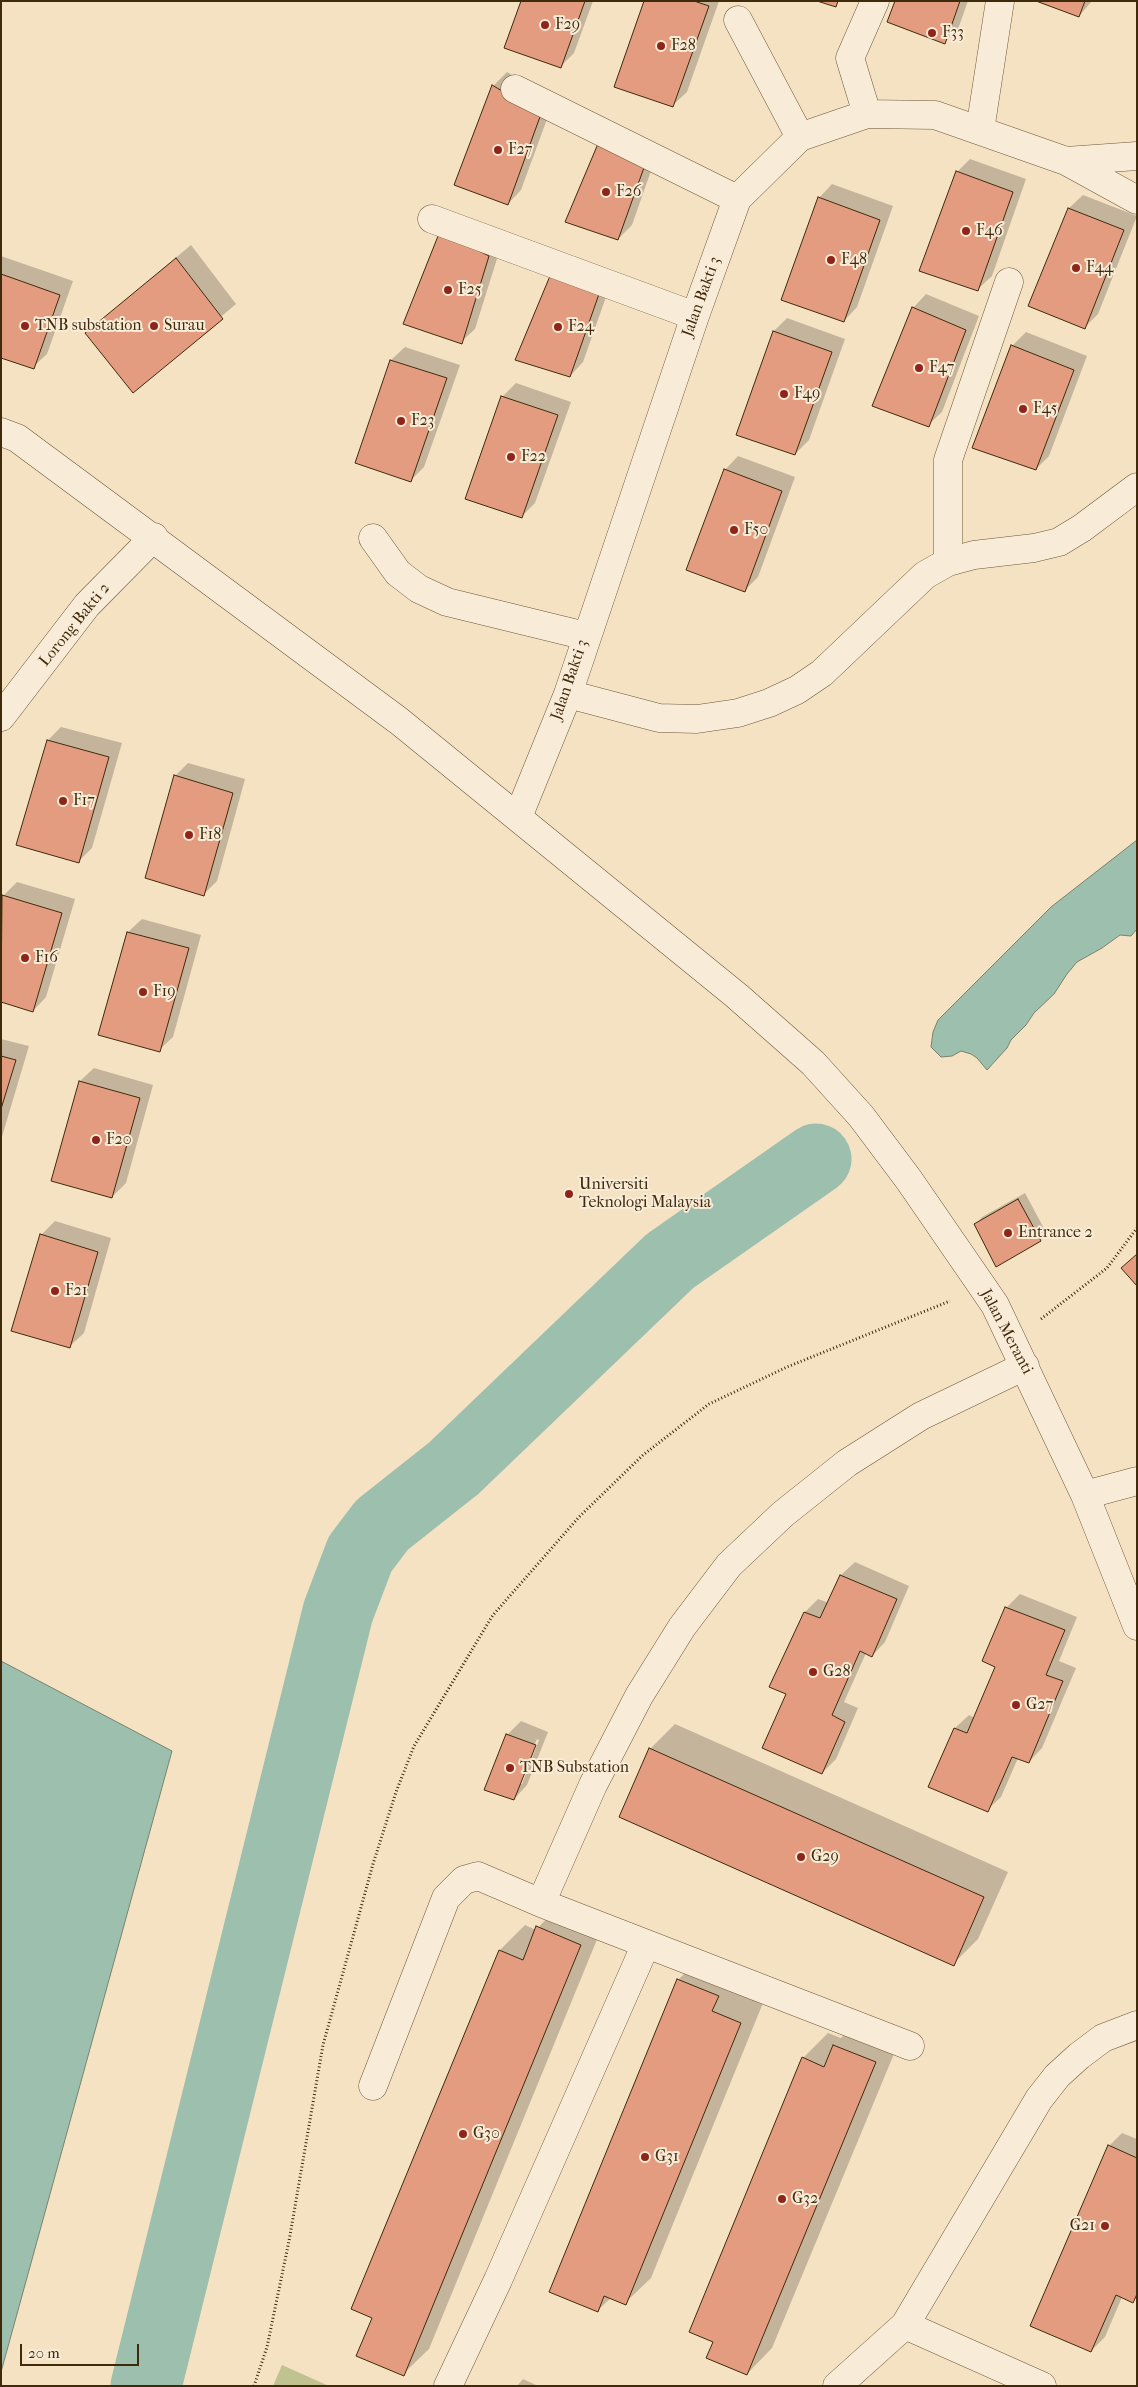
<!DOCTYPE html>
<style>
body{margin:0}
#map{position:relative;width:1138px;height:2387px;overflow:hidden;background:#f5e2c3;font-family:"IM FELL French Canon",serif}
canvas{display:block}
.frame{position:absolute;inset:0;border:2px solid #3f2a0b;pointer-events:none}
.scale{position:absolute;left:20px;top:2344px;width:119px;height:22px;box-sizing:border-box;border:2px solid #3f2a0b;border-top:0;padding-left:6px;font-size:15px;line-height:18px;white-space:nowrap;color:#3f2a0b;-webkit-text-stroke:4px #f8ecd8;paint-order:stroke}
</style>
<div id="map">
<canvas width="1138" height="2387"></canvas>
<div class="frame"></div>
<div class="scale">20 m</div>
</div>
<script>
const ctx = document.querySelector('canvas').getContext('2d');
ctx.lineJoin = 'round';
function fillPath(path, color) { ctx.fillStyle = color; ctx.fill(path, 'evenodd'); }
const toPath = rows => new Path2D(rows.map(r => 'M' + r).join(''));
function strokePath(path, color, width, dash) { ctx.strokeStyle = color; ctx.lineWidth = width; ctx.lineCap = dash ? 'butt' : 'round'; ctx.setLineDash(dash || []); ctx.stroke(path); }
function drawText(font, color, halo, rows, align = 'center') {
  ctx.font = font + ' "IM FELL French Canon",serif'; ctx.lineWidth = 4; ctx.setLineDash([]); ctx.textBaseline = 'middle'; ctx.strokeStyle = halo; ctx.fillStyle = color; for (const [text, x, y, turn = 0] of rows) {
    ctx.save(); ctx.translate(x, y); ctx.rotate((+turn || 0) * Math.PI / 180); ctx.textAlign = isNaN(turn) ? turn : align; if (halo) ctx.strokeText(text, 0, 0); ctx.fillText(text, 0, 0); ctx.restore();
  }
}
const green = toPath([
 [282,2365,329,2386,273,2386]
]);
const water = toPath([
 [1137,840,1137,929,1131,936,1120,935,1102,948,1077,962,1067,974,1054,994,1034,1013,1026,1025,1011,1040,1007,1048,987,1070,977,1058,971,1054,961,1051,952,1056,941,1057,931,1047,933,1032,938,1020,1051,907,1137,840],
 [1,1661,172,1751,1,2372,1,1661]
]);
const shadow = toPath([
 [523,1,593,1,574,53,561,66],
 [646,1,719,1,687,92,673,105],
 [896,1,968,1,958,29,944,43],
 [1039,1,1092,1,1079,16],
 [507,72,554,100,521,190,508,204,493,86],
 [614,127,659,148,632,225,618,239],
 [970,159,1026,179,992,276,978,289,957,172],
 [832,184,893,206,857,307,844,321,819,198],
 [1083,195,1137,216,1098,314,1085,327,1030,305,1069,208],
 [441,232,502,243,475,329,461,342],
 [191,245,236,304,133,391,86,333],
 [1,256,73,281,47,354,33,367,1,357],
 [564,263,612,280,583,362,570,376],
 [926,294,979,316,942,412,928,425,913,308],
 [787,318,845,339,809,440,795,454,774,331],
 [1026,332,1087,356,1049,456,1036,469,1012,346],
 [405,347,460,365,424,467,410,481,391,360],
 [516,383,571,402,535,503,521,517,502,397],
 [738,456,795,477,758,577,745,590,725,470],
 [61,727,122,743,92,848,78,862,48,740],
 [188,763,245,779,217,881,203,895,175,776],
 [17,882,75,899,46,997,33,1011,1,1001,1,903,4,895],
 [142,919,201,935,173,1037,159,1050,99,1034,128,932],
 [1,1039,29,1046,1,1140],
 [94,1068,153,1085,126,1183,112,1197,53,1181,80,1081],
 [1025,1193,1047,1234,1041,1240,976,1224,982,1217],
 [55,1221,111,1238,84,1333,70,1346,41,1235],
 [855,1562,909,1586,885,1642,872,1656,866,1653,844,1702,858,1708,836,1759,822,1773,788,1693,770,1686,805,1612,818,1599,829,1603,841,1575],
 [1020,1594,1077,1617,1059,1661,1076,1668,1042,1748,1029,1762,1018,1758,1001,1797,987,1810,955,1728,969,1715,975,1718,997,1666,983,1661,1007,1607],
 [521,1721,548,1732,527,1785,514,1799,507,1735],
 [537,1739,539,1740,522,1784,519,1784],
 [675,1724,1008,1872,978,1939,953,1964,650,1749],
 [562,1902,605,1920,429,2349,403,2374,374,2317,353,2308,500,1950,525,1925,536,1930],
 [703,1955,765,1998,651,2278,625,2303,611,2298,598,2310,678,1980],
 [859,2020,901,2037,772,2348,747,2374,803,2058,828,2033,841,2038],
 [1122,2133,1137,2139,1137,2297,1133,2301,1122,2297,1105,2337,1091,2351,1109,2146],
 [523,2379,538,2386,517,2386]
]);
const river = toPath([
 [146,2386,338,1612,360,1554,382,1525,454,1468,670,1261,816,1159]
]);
const building = toPath([
 [521,1,585,1,561,68,504,48,521,1],
 [644,1,694,1,709,6,673,107,614,87,644,1],
 [817,1,838,1,836,7,817,1],
 [895,1,960,1,945,44,887,22,895,1],
 [1036,1,1085,1,1079,17,1036,1],
 [492,85,541,114,508,205,454,185,492,85],
 [600,139,646,162,618,240,565,222,600,139],
 [956,171,1013,192,978,291,919,271,956,171],
 [818,197,880,220,844,322,781,300,818,197],
 [1068,208,1124,230,1085,329,1028,306,1068,208],
 [440,231,489,256,462,344,403,324,440,231],
 [176,258,223,319,133,393,85,333,176,258],
 [1,274,60,295,34,369,1,358,1,274],
 [550,276,599,294,570,377,515,360,550,276],
 [912,307,966,330,929,427,872,406,912,307],
 [773,331,832,352,795,455,736,435,773,331],
 [1011,345,1074,370,1036,470,972,448,1011,345],
 [390,360,447,378,411,482,355,463,390,360],
 [501,396,558,415,522,518,465,499,501,396],
 [724,469,782,491,745,592,686,570,724,469],
 [47,740,109,757,79,863,16,845,47,740],
 [174,775,233,793,204,896,145,878,174,775],
 [2,895,62,913,33,1012,1,1002,2,895],
 [127,932,189,948,160,1052,98,1035,127,932],
 [1,1056,16,1060,1,1109,1,1056],
 [79,1081,140,1098,112,1198,51,1181,79,1081],
 [1018,1199,1041,1241,996,1267,974,1224,1018,1199],
 [40,1234,98,1252,70,1348,11,1331,40,1234],
 [1137,1254,1137,1286,1121,1268,1137,1254],
 [840,1575,897,1599,872,1657,860,1651,832,1715,845,1722,822,1774,762,1748,786,1694,769,1687,804,1612,820,1618,840,1575],
 [1005,1607,1065,1630,1046,1675,1063,1681,1029,1763,1012,1757,988,1812,928,1787,954,1728,967,1733,995,1667,982,1661,1005,1607],
 [506,1734,536,1745,514,1800,484,1790,506,1734],
 [649,1748,984,1897,954,1966,619,1817,649,1748],
 [536,1926,581,1945,404,2376,356,2356,372,2318,351,2309,499,1950,523,1960,536,1926],
 [677,1979,719,1996,712,2011,741,2023,626,2305,604,2296,598,2312,549,2292,677,1979],
 [833,2045,876,2062,747,2375,706,2358,713,2342,689,2332,802,2057,824,2067,833,2045],
 [1108,2145,1137,2158,1137,2294,1133,2303,1116,2295,1091,2352,1030,2326,1108,2145]
]);
const path = toPath([
 [1041,1319,1107,1268,1137,1228],
 [254,2386,267,2347,289,2241,323,2045,373,1864,396,1792,414,1746,493,1615,579,1517,643,1455,709,1404,787,1367,950,1301]
]);
const minor = toPath([
 [738,20,800,137],
 [515,89,737,199],
 [867,114,850,58,875,1],
 [980,130,1000,1],
 [1066,161,1137,156],
 [432,219,695,316],
 [1,432,17,438,399,721,737,996,813,1063,861,1116,909,1180,995,1305,1085,1495,1137,1626],
 [373,538,398,573,419,589,447,602,586,636],
 [948,562,948,460,1009,282],
 [568,694,659,718,697,719,738,713,769,703,797,690,822,673,925,575,948,562,974,555,1034,548,1059,542,1082,528,1137,487],
 [1,717,87,605,154,537],
 [518,817,568,694,695,316,737,199,800,137,867,114,935,115,1066,161,1137,200],
 [1085,1495,1137,1481],
 [541,1903,593,1785,639,1696,682,1627,729,1565,783,1514,847,1463,921,1416,1025,1366],
 [373,2086,446,1898,464,1880,478,1876,541,1903,910,2046],
 [905,2325,1042,2386],
 [448,2386,498,2280,646,1944],
 [837,2386,905,2325,1039,2099,1057,2076,1079,2056,1103,2038,1137,2025]
]);
const markers = [
 [545,25,5,"#8f2418"],
 [932,33,5,"#8f2418"],
 [661,46,5,"#8f2418"],
 [498,150,5,"#8f2418"],
 [606,192,5,"#8f2418"],
 [966,231,5,"#8f2418"],
 [831,260,5,"#8f2418"],
 [1076,268,5,"#8f2418"],
 [448,290,5,"#8f2418"],
 [25,326,5,"#8f2418"],
 [154,326,5,"#8f2418"],
 [558,327,5,"#8f2418"],
 [919,368,5,"#8f2418"],
 [784,394,5,"#8f2418"],
 [1023,409,5,"#8f2418"],
 [401,421,5,"#8f2418"],
 [511,457,5,"#8f2418"],
 [734,530,5,"#8f2418"],
 [63,801,5,"#8f2418"],
 [189,835,5,"#8f2418"],
 [25,958,5,"#8f2418"],
 [143,992,5,"#8f2418"],
 [96,1140,5,"#8f2418"],
 [569,1194,5,"#8f2418"],
 [1008,1233,5,"#8f2418"],
 [55,1291,5,"#8f2418"],
 [813,1672,5,"#8f2418"],
 [1016,1705,5,"#8f2418"],
 [510,1768,5,"#8f2418"],
 [801,1857,5,"#8f2418"],
 [463,2134,5,"#8f2418"],
 [645,2157,5,"#8f2418"],
 [782,2199,5,"#8f2418"],
 [1105,2226,5,"#8f2418"]
];
const poiNames = [
 ["F29",555,25],
 ["F33",942,33],
 ["F28",671,46],
 ["F27",508,150],
 ["F26",616,192],
 ["F46",976,231],
 ["F48",841,260],
 ["F44",1086,268],
 ["F25",458,290],
 ["TNB substation",35,326],
 ["Surau",164,326],
 ["F24",568,327],
 ["F47",929,368],
 ["F49",794,394],
 ["F45",1033,409],
 ["F23",411,421],
 ["F22",521,457],
 ["F50",744,530],
 ["F17",73,801],
 ["F18",199,835],
 ["F16",35,958],
 ["F19",153,992],
 ["F20",106,1140],
 ["Universiti",579,1185],
 ["Teknologi Malaysia",579,1203],
 ["Entrance 2",1018,1233],
 ["F21",65,1291],
 ["G28",823,1672],
 ["G27",1026,1705],
 ["TNB Substation",520,1768],
 ["G29",811,1857],
 ["G30",473,2134],
 ["G31",655,2157],
 ["G32",792,2199],
 ["G21",1095,2226,"right"]
];
const streetNames = [
 ["Jalan Bakti 3",702,297,-70],
 ["Lorong Bakti 2",75,625,-51],
 ["Jalan Bakti 3",570,680,-71],
 ["Jalan Meranti",1006,1332,62]
];
fillPath(green, '#c0c290');
fillPath(water, '#9dbfae');
strokePath(water, '#77836d', 1);
fillPath(shadow, '#0003');
strokePath(river, '#9dbfae', 71);
fillPath(building, '#e39c7f');
strokePath(building, '#3f2a0b', 1);
strokePath(minor, '#6c5839', 29);
strokePath(path, '#3f2a0b', 3, [1, 2.5]);
strokePath(minor, '#f8ecd8', 28);
for (const [x, y, r, color] of markers) { const dot = new Path2D(); dot.arc(x, y, r, 0, 2 * Math.PI); ctx.fillStyle = color; ctx.fill(dot); strokePath(dot, '#f8ecd8', 2); }
drawText('16px', '#3f2a0b', '#f8ecd8', poiNames, 'left');
drawText('16px', '#3f2a0b', '#f8ecd8', streetNames);
</script>
